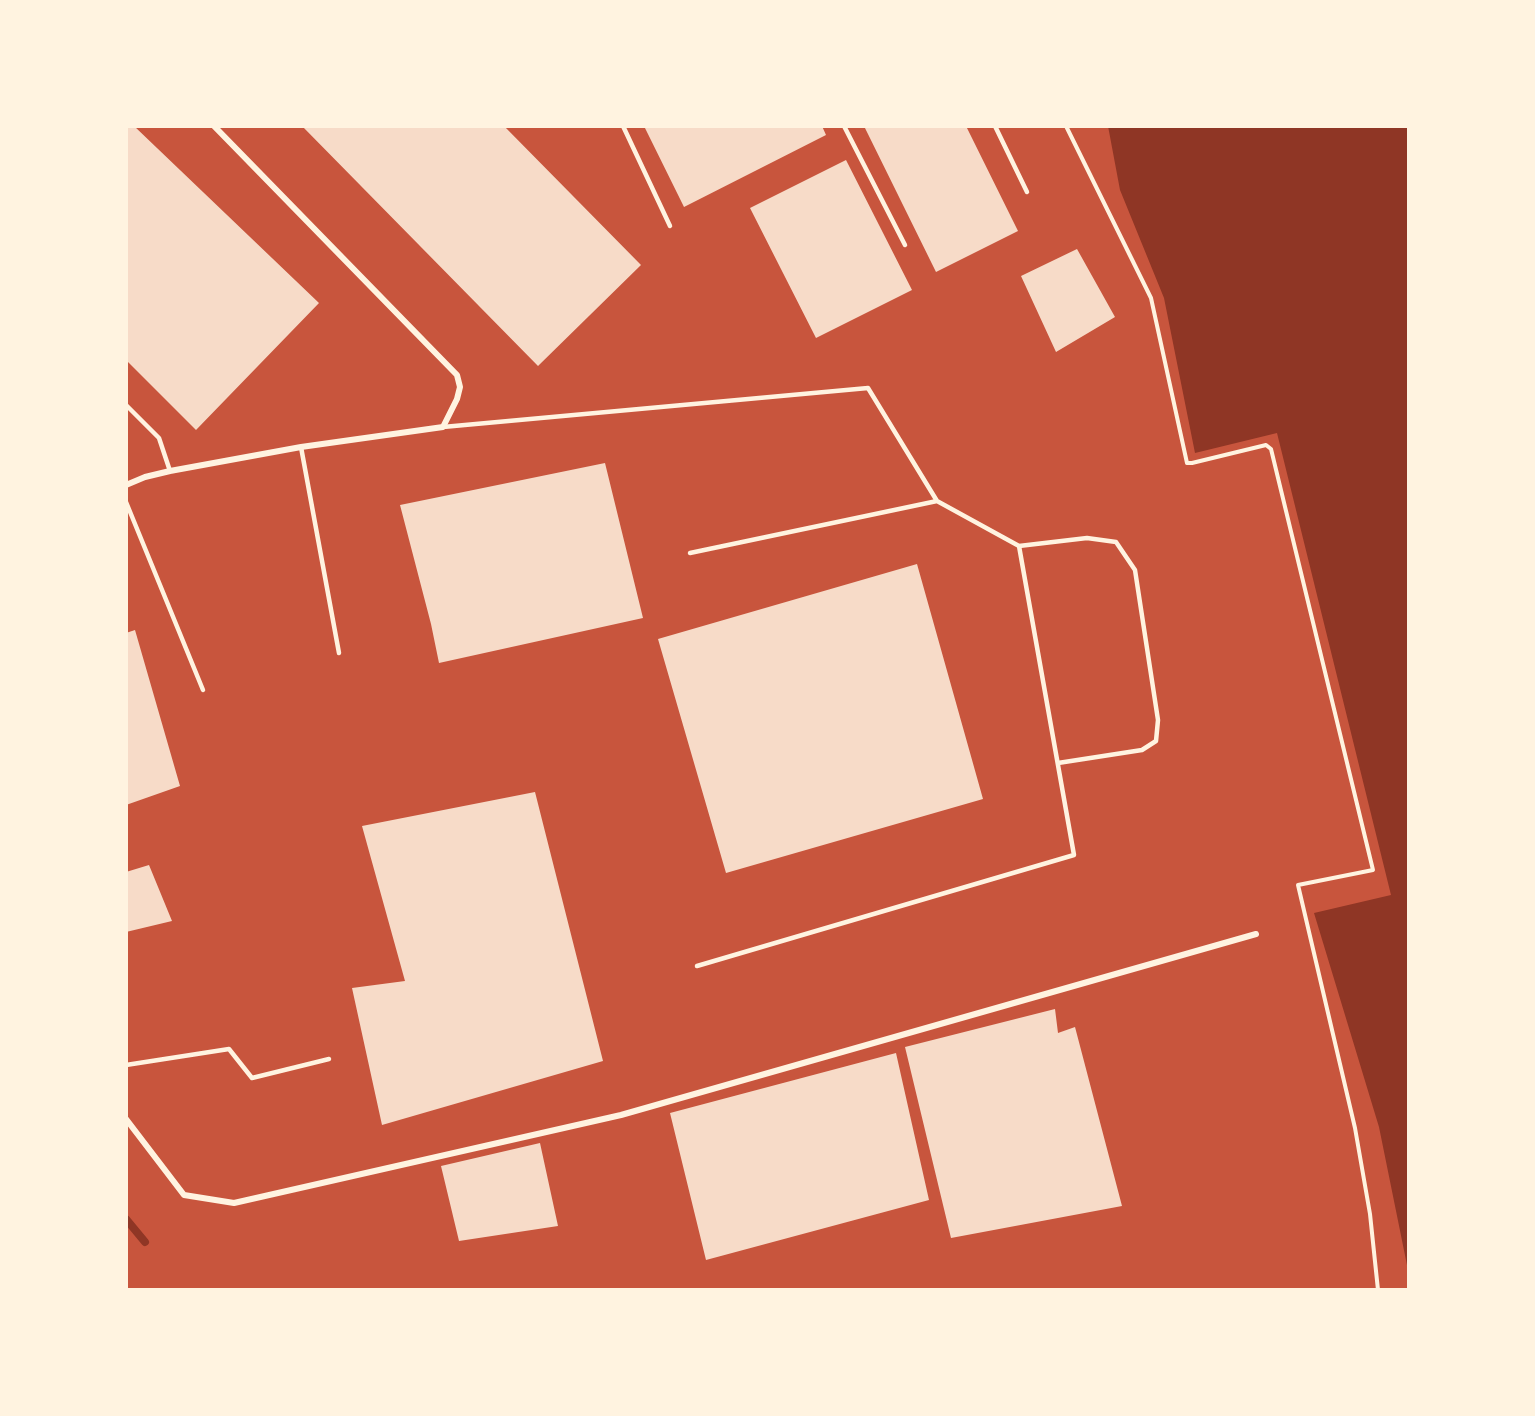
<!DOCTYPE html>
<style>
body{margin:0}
#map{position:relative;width:1535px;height:1416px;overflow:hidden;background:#c8553d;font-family:"Roboto Condensed",sans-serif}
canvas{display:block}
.frame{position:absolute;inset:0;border:128px solid #fff3e0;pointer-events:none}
</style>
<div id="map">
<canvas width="1535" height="1416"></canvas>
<div class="frame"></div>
</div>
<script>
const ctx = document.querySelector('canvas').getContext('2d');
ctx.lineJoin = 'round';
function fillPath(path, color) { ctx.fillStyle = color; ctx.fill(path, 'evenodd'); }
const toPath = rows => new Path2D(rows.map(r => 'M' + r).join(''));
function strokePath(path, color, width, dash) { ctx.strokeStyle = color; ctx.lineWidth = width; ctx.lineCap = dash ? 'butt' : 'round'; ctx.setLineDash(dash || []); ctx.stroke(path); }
const water = toPath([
 [1108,126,1409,126,1409,1275,1379,1127,1314,913,1391,895,1277,433,1195,453,1164,298,1120,190]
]);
const stream = toPath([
 [126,1219,145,1242]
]);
const building = toPath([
 [126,126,134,126,319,303,196,430,126,360],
 [302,126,504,126,641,265,538,366],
 [644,126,822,126,826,135,684,207],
 [864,126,966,126,1018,231,936,272],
 [846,160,912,290,816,338,750,208],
 [1077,249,1115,317,1056,352,1021,276],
 [605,463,643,618,439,663,431,624,400,505],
 [917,564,983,799,726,873,658,639],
 [135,630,180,786,126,805,126,633],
 [535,792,603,1061,382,1125,352,988,405,981,362,826],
 [149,865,172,921,126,932,126,872],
 [1055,1009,1058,1033,1075,1027,1122,1206,951,1238,905,1047],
 [896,1053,929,1200,706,1260,670,1113],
 [540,1143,558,1226,459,1241,441,1166]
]);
const path = toPath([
 [1066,126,1151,298,1187,463,1192,463,1266,445,1271,449,1373,870,1298,885,1355,1128,1370,1214,1378,1290]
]);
const service = toPath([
 [623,126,670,226],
 [844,126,905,245],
 [995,126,1027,192],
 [126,405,159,438,170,471],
 [443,427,868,388,937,501,690,553],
 [301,447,339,653],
 [126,502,203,690],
 [1019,546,1087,538,1116,542,1135,570,1158,720,1156,741,1142,750,1058,763],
 [697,966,1074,855,1019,546,937,501],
 [126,1065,229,1049,252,1078,329,1059]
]);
const minor = toPath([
 [126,485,145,477,170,471,301,447,443,427,457,399,460,387,457,375,214,126],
 [126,1119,184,1195,234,1203,621,1115,1256,934]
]);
fillPath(water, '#8f3625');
strokePath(stream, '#8f3625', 8);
fillPath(building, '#f7dbc8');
strokePath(path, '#fff3e0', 4);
strokePath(service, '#fff3e0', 4.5);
strokePath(minor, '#fff3e0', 6);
</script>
